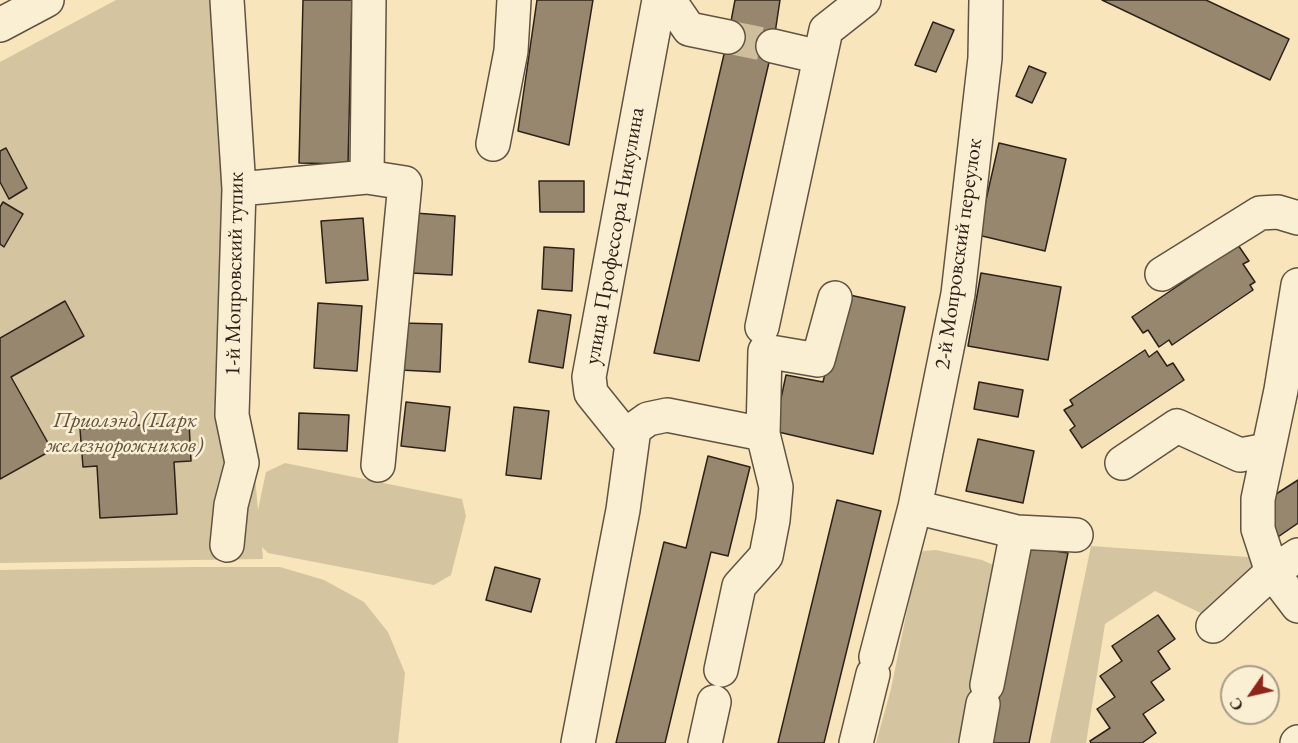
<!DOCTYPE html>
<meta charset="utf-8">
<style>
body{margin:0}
#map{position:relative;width:1298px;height:743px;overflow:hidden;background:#f8e5bc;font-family:"EB Garamond",serif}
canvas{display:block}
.north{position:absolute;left:1220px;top:665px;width:60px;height:60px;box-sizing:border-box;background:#faeed3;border:2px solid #a89c89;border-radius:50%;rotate:236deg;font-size:16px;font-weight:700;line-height:24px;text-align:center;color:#2d2219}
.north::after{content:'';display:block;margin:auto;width:21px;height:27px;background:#8f2418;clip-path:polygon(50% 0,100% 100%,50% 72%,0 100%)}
</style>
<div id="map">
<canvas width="1298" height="743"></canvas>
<div class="north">С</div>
</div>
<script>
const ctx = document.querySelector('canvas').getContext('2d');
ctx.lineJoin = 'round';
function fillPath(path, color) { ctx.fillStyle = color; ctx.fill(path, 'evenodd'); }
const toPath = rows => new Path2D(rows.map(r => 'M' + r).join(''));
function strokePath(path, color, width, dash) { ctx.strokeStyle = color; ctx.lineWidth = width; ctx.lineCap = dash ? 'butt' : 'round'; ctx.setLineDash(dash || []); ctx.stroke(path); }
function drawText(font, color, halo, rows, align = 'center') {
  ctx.font = font + ' "EB Garamond",serif'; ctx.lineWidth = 5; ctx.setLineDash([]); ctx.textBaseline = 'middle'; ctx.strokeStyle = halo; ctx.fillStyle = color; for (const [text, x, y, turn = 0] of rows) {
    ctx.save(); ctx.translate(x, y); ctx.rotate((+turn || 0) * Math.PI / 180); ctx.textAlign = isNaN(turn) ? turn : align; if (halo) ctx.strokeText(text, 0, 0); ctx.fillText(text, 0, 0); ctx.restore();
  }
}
const green = toPath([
 [116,0,212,0,258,510,266,472,285,463,462,499,466,516,451,575,434,585,268,553,262,547,263,559,0,563,0,62],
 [1091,546,1262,558,1211,618,1155,591,1105,624,1086,743,1050,743],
 [936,550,982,560,993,565,994,581,963,743,876,743,891,689,918,557,923,551],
 [193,567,280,567,324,580,364,602,388,632,405,673,398,743,0,743,0,570]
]);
const building = toPath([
 [303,0,352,0,348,164,299,163,303,0],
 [537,0,593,0,569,145,518,131,537,0],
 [735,0,780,0,774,40,729,32,735,0],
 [1102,0,1206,0,1289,39,1270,80,1102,0],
 [933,22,954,30,936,72,915,65,933,22],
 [729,33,774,41,699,361,654,353,729,33],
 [1029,66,1046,73,1032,103,1016,96,1029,66],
 [999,143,1066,159,1045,251,978,235,999,143],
 [6,148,27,188,9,199,0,182,0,151,6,148],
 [539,181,584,181,584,212,540,212,539,181],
 [3,202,23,214,4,247,0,244,0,207,3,202],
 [415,213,455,216,452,275,411,273,415,213],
 [363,218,368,280,326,283,321,221,363,218],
 [1238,245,1249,261,1243,264,1255,282,1250,285,1253,290,1172,345,1169,340,1159,347,1148,330,1143,333,1132,317,1238,245],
 [544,247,574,249,572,291,542,289,544,247],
 [981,273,1061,287,1048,360,968,346,981,273],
 [845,294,905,307,873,454,774,431,786,375,823,382,845,294],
 [65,301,84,336,11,377,52,450,0,479,0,338,65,301],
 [318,303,362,306,357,371,314,368,318,303],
 [538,310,571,315,563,368,529,362,538,310],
 [402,323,442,324,440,372,400,370,402,323],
 [1145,350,1149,357,1157,351,1167,366,1173,363,1184,380,1082,448,1070,430,1075,426,1064,410,1073,405,1070,400,1145,350],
 [979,382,1023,390,1018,417,974,409,979,382],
 [406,402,450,407,445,451,401,446,406,402],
 [514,407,549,411,541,479,506,475,514,407],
 [299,413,349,415,347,451,298,449,299,413],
 [189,422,191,461,174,462,177,514,100,518,97,466,83,467,80,429,189,422],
 [978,439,1034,451,1023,503,966,491,978,439],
 [708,456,750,467,728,556,711,552,665,743,616,743,664,542,686,548,708,456],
 [1298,480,1298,523,1275,539,1259,505,1298,480],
 [837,500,881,511,824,743,778,743,837,500],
 [1024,546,1068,553,1029,743,984,743,1024,546],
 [495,567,540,579,531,612,486,600,495,567],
 [1158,615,1175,639,1158,651,1170,669,1151,682,1164,700,1143,714,1156,733,1142,743,1091,743,1090,741,1110,728,1097,709,1115,697,1100,676,1122,661,1112,646,1158,615]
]);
const minorTunnel = toPath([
 [728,37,773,46]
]);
const minor = toPath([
 [227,0,239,189,232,415,242,463,231,505,227,545],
 [369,0,367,177,405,183,378,465],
 [669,0,689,29,728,37],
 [0,25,47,0],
 [773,46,820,57],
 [493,144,511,51,514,0],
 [239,189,367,177],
 [1162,274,1260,213,1278,212,1298,218],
 [1298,285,1281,390,1258,499,1258,529,1272,572,1298,606],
 [762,327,826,30,864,0],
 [632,444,591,393,589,377,659,0],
 [1122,463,1177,426,1240,455,1267,450],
 [915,507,1017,532,1076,535],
 [1213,626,1272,572,1298,555],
 [876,657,915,507,958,294,985,58,986,0],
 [721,670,739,586,766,556,773,520,776,487,763,434],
 [987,685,1017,532],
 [578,743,623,510,634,429,648,419,667,415,763,434,765,351,818,360,835,298],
 [705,743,714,702],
 [856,743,873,674],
 [976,743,983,704],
 [1297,743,1298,742]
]);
const streetNames = [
 ["улица Профессора Никулина",615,236,-80],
 ["2-й Мопровский переулок",959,254,-82],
 ["1-й Мопровский тупик",235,274,-89]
];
const parkNames = [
 ["Приолэнд (Парк",125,421],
 ["железнорожников)",125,446]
];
fillPath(green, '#d5c4a0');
fillPath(building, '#97876e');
strokePath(building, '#2d2219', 1.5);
strokePath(minorTunnel, '#cfbe9b', 33, [33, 16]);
strokePath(minor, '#605342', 36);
strokePath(minor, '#faeed3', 33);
drawText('22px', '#2d2219', '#faeed3', streetNames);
drawText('italic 22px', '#5f5342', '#faeed3', parkNames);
</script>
